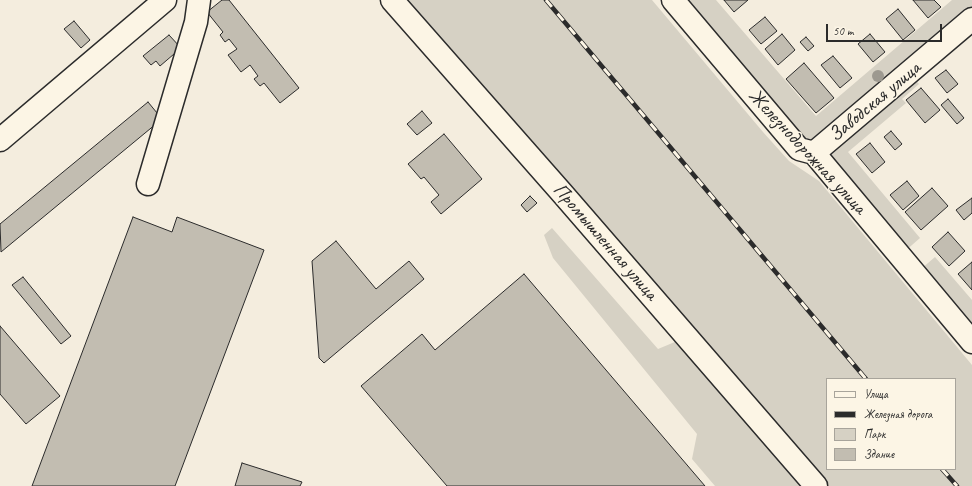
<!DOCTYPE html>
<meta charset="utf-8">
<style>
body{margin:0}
#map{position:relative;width:972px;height:486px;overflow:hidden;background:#f4edde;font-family:Caveat,sans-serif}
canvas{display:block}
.legend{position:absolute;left:826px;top:378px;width:130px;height:92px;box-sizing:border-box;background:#fcf5e5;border:1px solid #a8a49b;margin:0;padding:5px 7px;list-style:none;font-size:12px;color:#2b2b2b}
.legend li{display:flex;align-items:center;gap:8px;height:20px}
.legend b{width:20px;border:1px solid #a8a49b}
.scale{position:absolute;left:826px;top:24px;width:116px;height:18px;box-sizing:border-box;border:2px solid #2b2b2b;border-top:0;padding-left:5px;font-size:12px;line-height:14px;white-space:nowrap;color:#2b2b2b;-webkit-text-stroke:3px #fcf5e5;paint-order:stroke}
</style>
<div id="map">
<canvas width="972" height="486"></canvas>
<ul class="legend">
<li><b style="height:5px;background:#fcf5e5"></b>Улица</li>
<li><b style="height:5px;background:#2b2b2b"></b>Железная дорога</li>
<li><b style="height:11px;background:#d6d1c4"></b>Парк</li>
<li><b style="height:11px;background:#c2bdb1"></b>Здание</li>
</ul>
<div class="scale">50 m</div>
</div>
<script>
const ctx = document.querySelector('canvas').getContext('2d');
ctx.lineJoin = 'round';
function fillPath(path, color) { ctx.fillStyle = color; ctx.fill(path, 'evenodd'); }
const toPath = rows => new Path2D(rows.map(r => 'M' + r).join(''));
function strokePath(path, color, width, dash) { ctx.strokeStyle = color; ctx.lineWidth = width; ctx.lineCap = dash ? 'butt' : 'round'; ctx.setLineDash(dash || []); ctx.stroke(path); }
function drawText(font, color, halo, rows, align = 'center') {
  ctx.font = font + ' Caveat,sans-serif'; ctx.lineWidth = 3; ctx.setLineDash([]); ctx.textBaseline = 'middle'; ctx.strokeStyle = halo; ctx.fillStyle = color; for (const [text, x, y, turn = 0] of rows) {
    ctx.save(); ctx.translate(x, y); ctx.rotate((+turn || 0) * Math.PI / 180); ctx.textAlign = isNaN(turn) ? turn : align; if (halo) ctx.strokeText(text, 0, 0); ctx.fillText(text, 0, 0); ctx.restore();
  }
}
const green = toPath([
 [408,0,652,0,763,132,789,161,819,181,972,365,972,486,715,486,692,459,697,434,553,258,544,235,552,228,658,349,694,334,433,32],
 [827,379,955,379,955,469,827,469],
 [680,0,716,0,816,116,952,0,972,0,972,12,812,142,802,141],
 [914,78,919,84,902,99,906,103,848,152,920,238,904,252,828,155],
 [935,257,972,300,972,330,921,269]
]);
const building = toPath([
 [222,0,229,0,299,88,280,103,264,83,260,86,254,79,258,76,250,65,241,72,228,55,237,49,229,39,225,42,220,35,223,32,207,12,222,0],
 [724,0,748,0,734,12,724,0],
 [913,0,934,0,941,7,928,18,913,0],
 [898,9,915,30,903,40,886,19,898,9],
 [765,17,777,31,761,44,749,30,765,17],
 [74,21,90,40,81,48,64,29,74,21],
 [782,34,795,50,778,65,765,49,782,34],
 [870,34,885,52,873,62,858,44,870,34],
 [169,35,181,48,160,66,156,61,151,65,143,56,169,35],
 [806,37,814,46,808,51,800,42,806,37],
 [833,56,852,78,840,88,821,65,833,56],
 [804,63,834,98,816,113,786,79,804,63],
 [946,70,958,84,947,93,935,78,946,70],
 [921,88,940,110,925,123,906,100,921,88],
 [948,99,964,118,957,124,941,105,948,99],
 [148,102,162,119,1,252,0,224,148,102],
 [422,111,432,123,417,135,407,124,422,111],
 [891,131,902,144,895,150,884,137,891,131],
 [444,134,482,179,441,214,431,202,439,195,424,177,421,179,408,164,444,134],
 [870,143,885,162,872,173,856,154,870,143],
 [907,181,919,196,903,210,890,195,907,181],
 [932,188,948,206,921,230,905,212,932,188],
 [530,196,537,203,527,212,521,205,530,196],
 [972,198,972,213,964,220,956,210,972,198],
 [133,217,172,232,177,217,264,250,175,486,32,486,133,217],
 [948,232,965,251,949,266,932,247,948,232],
 [336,241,376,289,409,261,424,279,324,363,319,358,312,261,336,241],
 [972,262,972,290,958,274,972,262],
 [524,274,705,486,447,486,361,386,422,334,435,350,524,274],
 [23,277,71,336,61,344,12,285,23,277],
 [0,326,60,396,26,424,0,394,0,326],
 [242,463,302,482,300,486,235,486,242,463]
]);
const minor = toPath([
 [392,0,562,193,816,486],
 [673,0,799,149,814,153,972,342],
 [0,140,165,0],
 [814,153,972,19],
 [148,184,196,22,199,0]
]);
const rail = toPath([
 [546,0,866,379],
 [942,469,957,486]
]);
const trees = [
 [878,76]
];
const streetNames = [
 ["Заводская улица",875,102,-40],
 ["Железнодорожная улица",807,152,47],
 ["Промышленная улица",605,242,49]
];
fillPath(green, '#d6d1c4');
fillPath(building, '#c2bdb1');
strokePath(building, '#2b2b2b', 1);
strokePath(minor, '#2b2b2b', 25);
strokePath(minor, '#fcf5e5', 22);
strokePath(rail, '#2b2b2b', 4.5);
strokePath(rail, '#fcf5e5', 3, [9]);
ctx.fillStyle = '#9d9990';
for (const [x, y] of trees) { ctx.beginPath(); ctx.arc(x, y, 6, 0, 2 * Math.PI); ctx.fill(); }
drawText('20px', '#2b2b2b', '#fcf5e5', streetNames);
</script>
